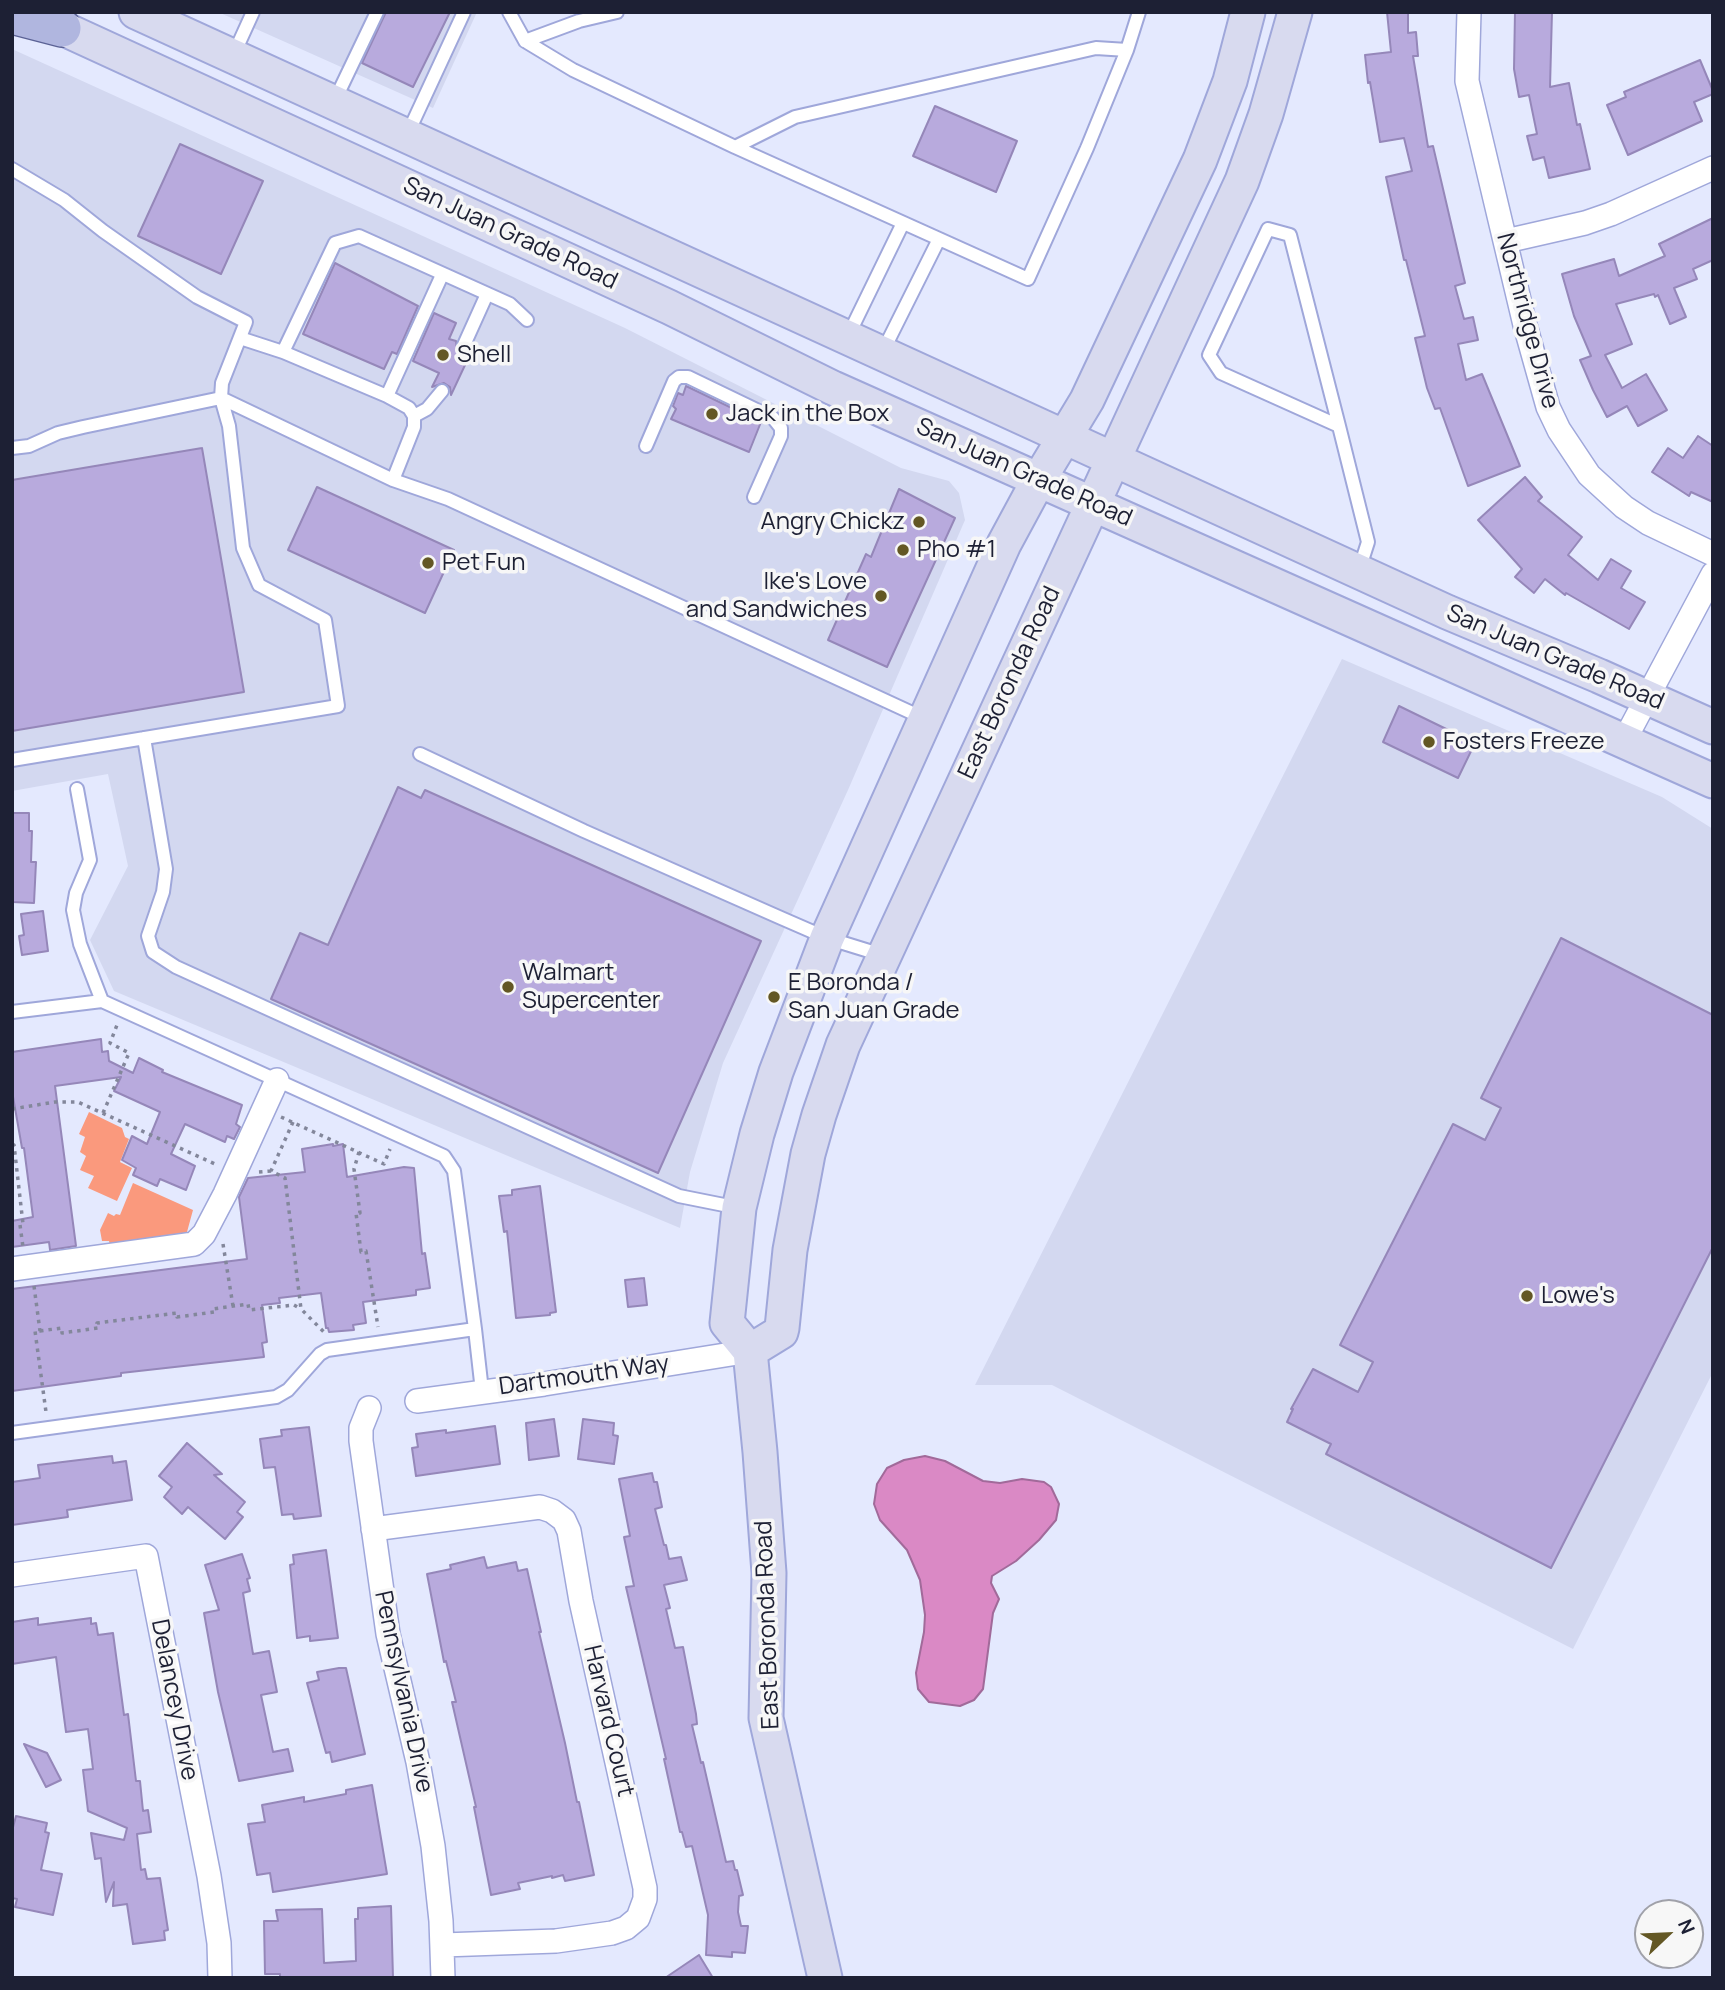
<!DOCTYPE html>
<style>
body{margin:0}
#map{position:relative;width:1725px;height:1990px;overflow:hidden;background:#e4e9fe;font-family:Manrope,sans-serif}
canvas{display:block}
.frame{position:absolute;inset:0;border:14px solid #1d2034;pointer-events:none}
.north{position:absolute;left:1634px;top:1899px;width:70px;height:70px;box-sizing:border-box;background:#f7f7f7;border:2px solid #a0a1a9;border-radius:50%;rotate:67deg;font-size:19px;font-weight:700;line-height:28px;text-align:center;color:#1d2034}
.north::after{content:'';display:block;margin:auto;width:24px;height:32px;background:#635724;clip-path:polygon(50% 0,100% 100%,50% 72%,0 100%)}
</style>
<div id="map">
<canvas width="1725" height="1990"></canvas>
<div class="frame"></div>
<div class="north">N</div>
</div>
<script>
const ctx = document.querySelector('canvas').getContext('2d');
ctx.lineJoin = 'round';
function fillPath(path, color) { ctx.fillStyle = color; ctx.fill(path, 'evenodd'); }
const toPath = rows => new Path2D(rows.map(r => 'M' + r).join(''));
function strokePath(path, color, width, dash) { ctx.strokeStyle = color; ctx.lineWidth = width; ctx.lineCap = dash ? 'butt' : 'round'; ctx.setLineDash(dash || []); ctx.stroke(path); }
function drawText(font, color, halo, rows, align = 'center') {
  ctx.font = font + ' Manrope,sans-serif'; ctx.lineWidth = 7; ctx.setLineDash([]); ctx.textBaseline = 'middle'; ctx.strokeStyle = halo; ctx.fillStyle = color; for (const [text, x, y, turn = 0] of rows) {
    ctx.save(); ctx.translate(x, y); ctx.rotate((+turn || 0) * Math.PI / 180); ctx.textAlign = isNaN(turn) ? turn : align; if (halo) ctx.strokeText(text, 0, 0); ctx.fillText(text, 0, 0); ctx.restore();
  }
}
const built = toPath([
 [218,12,477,12,433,108],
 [12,49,625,328,901,468,949,481,959,493,965,520,848,790,723,1063,690,1172,680,1228,114,991,90,940,128,866,108,774,12,791],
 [1342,659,1662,797,1713,829,1713,1372,1573,1649,1052,1385,975,1385]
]);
const green = toPath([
 [89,1112,122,1128,125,1137,129,1139,120,1162,132,1168,117,1201,88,1188,94,1176,80,1170,86,1156,80,1152,85,1137,79,1134],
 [133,1183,193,1210,187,1232,176,1237,110,1246,109,1241,102,1241,100,1230,108,1213,114,1216,116,1214,120,1215]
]);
const water = toPath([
 [925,1456,945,1461,983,1481,1000,1483,1022,1479,1044,1482,1051,1487,1059,1504,1056,1520,1039,1540,1016,1561,992,1576,991,1583,999,1599,993,1613,983,1689,974,1700,960,1706,929,1702,918,1689,916,1673,924,1632,925,1615,920,1580,907,1550,880,1520,874,1504,877,1484,887,1468,904,1460,925,1456]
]);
const building = toPath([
 [386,12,450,12,413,87,362,63,386,12],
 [1387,12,1408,12,1408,33,1416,32,1418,56,1413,56,1428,147,1433,146,1465,283,1455,286,1464,319,1473,317,1478,340,1458,344,1466,380,1482,374,1520,466,1468,486,1440,408,1435,409,1427,388,1415,338,1425,336,1406,260,1404,260,1386,177,1412,171,1404,138,1380,142,1370,82,1368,83,1365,55,1391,52,1387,12],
 [1515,12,1552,12,1550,87,1569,83,1577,125,1580,124,1590,169,1549,178,1544,157,1533,160,1527,136,1537,134,1529,95,1519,97,1514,69,1515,12],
 [1700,60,1713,91,1713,94,1694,102,1702,121,1628,155,1607,105,1626,97,1624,92,1700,60],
 [935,106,1017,141,996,192,913,156,935,106],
 [180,144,263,181,221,274,138,236,180,144],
 [1713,218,1713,260,1693,269,1697,279,1674,288,1686,317,1670,324,1658,295,1655,297,1654,294,1616,304,1632,344,1605,355,1622,388,1646,374,1667,410,1638,426,1627,406,1607,417,1593,390,1580,360,1591,356,1574,316,1562,274,1614,259,1619,276,1665,256,1659,244,1713,218],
 [335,263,418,306,397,354,392,352,384,369,303,334,335,263],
 [434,313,456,323,449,339,456,341,457,351,466,354,473,348,451,395,450,387,444,383,432,387,439,373,413,361,434,313],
 [686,386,761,422,749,452,671,419,676,409,673,406,678,393,683,395,686,386],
 [1698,436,1713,446,1713,502,1691,492,1689,496,1652,472,1668,448,1683,458,1698,436],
 [202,448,244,692,12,731,12,480,202,448],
 [1525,477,1542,497,1538,501,1582,537,1568,555,1598,580,1611,559,1631,571,1621,588,1645,602,1629,629,1566,593,1565,595,1545,579,1534,593,1515,577,1522,569,1478,520,1525,477],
 [317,487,454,550,425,613,288,550,317,487],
 [899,489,955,518,887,667,828,640,866,554,871,557,899,489],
 [1399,706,1475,743,1458,778,1383,742,1399,706],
 [398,787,421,798,425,790,761,941,658,1173,271,999,300,933,328,945,398,787],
 [12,813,29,813,29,831,32,831,31,862,36,862,34,903,12,902,12,813],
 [43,911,48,951,22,955,19,936,24,935,21,914,43,911],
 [1561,938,1713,1015,1713,1247,1551,1568,1326,1454,1331,1444,1287,1422,1293,1409,1291,1409,1313,1369,1358,1392,1373,1362,1340,1345,1453,1124,1485,1140,1501,1108,1481,1098,1561,938],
 [101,1039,102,1052,108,1051,109,1061,133,1073,139,1058,163,1070,162,1072,242,1105,236,1124,240,1127,234,1139,227,1136,225,1142,185,1124,171,1154,195,1166,186,1190,160,1179,157,1186,133,1175,136,1168,122,1160,132,1136,147,1144,160,1112,114,1091,121,1077,55,1086,76,1246,50,1250,49,1242,12,1247,12,1221,33,1217,24,1148,22,1148,12,1091,12,1052,101,1039],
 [333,1144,333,1146,343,1144,347,1177,404,1167,414,1168,422,1254,425,1253,430,1288,416,1290,416,1295,363,1302,366,1323,353,1325,354,1330,329,1332,328,1328,326,1328,321,1293,279,1298,280,1303,262,1305,267,1342,262,1343,264,1357,121,1373,121,1376,12,1391,12,1289,247,1259,239,1197,248,1178,305,1172,302,1149,333,1144],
 [540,1186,556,1312,550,1313,550,1315,516,1318,507,1231,504,1232,499,1196,512,1195,512,1190,540,1186],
 [644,1278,647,1305,628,1307,625,1280,644,1278],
 [554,1419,559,1456,529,1460,526,1423,554,1419],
 [583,1419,614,1423,613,1435,618,1436,614,1464,578,1459,583,1419],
 [495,1426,500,1464,416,1476,412,1448,418,1447,416,1434,446,1430,446,1433,495,1426],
 [309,1427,321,1516,294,1519,293,1514,282,1515,275,1467,264,1468,260,1439,282,1436,281,1430,309,1427],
 [187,1443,222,1474,214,1475,245,1502,237,1512,243,1517,225,1539,188,1507,182,1514,164,1497,172,1487,159,1476,187,1443],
 [112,1456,113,1463,126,1461,132,1500,67,1510,68,1517,12,1525,12,1482,40,1478,38,1465,112,1456],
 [652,1473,654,1482,657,1482,662,1507,655,1509,664,1545,666,1545,669,1559,681,1557,687,1580,664,1585,670,1608,666,1609,675,1648,683,1647,696,1714,697,1724,692,1725,701,1763,703,1762,726,1862,733,1861,735,1870,737,1870,743,1895,739,1896,738,1912,741,1926,748,1926,745,1953,732,1952,732,1957,706,1955,708,1915,692,1846,686,1847,682,1832,680,1832,664,1759,666,1759,626,1587,634,1586,624,1537,630,1536,619,1479,652,1473],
 [326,1550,338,1638,310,1641,310,1636,297,1638,290,1565,294,1564,293,1555,326,1550],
 [242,1554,250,1578,247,1579,250,1591,243,1593,253,1654,269,1651,277,1692,261,1695,273,1752,288,1749,293,1771,239,1781,218,1692,204,1613,219,1610,205,1565,242,1554],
 [484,1557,487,1568,516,1562,518,1571,527,1569,541,1632,539,1632,565,1743,577,1802,579,1802,594,1875,565,1881,563,1875,552,1878,552,1876,518,1883,520,1889,491,1895,474,1807,476,1807,452,1702,456,1702,446,1661,444,1662,427,1574,451,1569,450,1565,484,1557],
 [38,1618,38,1625,91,1618,91,1624,96,1623,98,1635,113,1633,124,1715,128,1714,136,1781,140,1781,143,1811,148,1810,151,1832,137,1834,141,1870,145,1869,147,1879,160,1878,168,1930,164,1931,165,1940,133,1944,127,1904,113,1906,114,1882,106,1902,101,1858,95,1859,91,1833,124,1840,127,1828,88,1811,83,1770,93,1769,88,1729,66,1732,56,1657,12,1664,12,1622,38,1618],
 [339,1668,346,1668,365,1754,332,1762,330,1752,326,1753,307,1683,319,1680,317,1672,339,1668],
 [24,1744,47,1753,61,1780,46,1787,24,1744],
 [372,1785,387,1874,273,1892,270,1873,257,1875,248,1824,265,1822,262,1805,304,1797,304,1802,346,1794,346,1790,372,1785],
 [16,1816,47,1823,45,1832,49,1833,41,1870,62,1874,53,1915,15,1907,17,1899,12,1898,12,1831,16,1816],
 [391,1906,393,1978,280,1978,280,1974,265,1974,264,1921,278,1921,276,1910,322,1909,324,1963,356,1961,355,1919,358,1919,358,1908,391,1906],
 [699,1955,713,1978,665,1978,699,1955]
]);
const path = toPath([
 [12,1109,55,1102,78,1102,215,1164],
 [103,1113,129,1053,110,1043,117,1025],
 [281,1117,384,1164,390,1149],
 [293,1122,271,1171,285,1178,301,1309,325,1333],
 [12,1146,14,1145,23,1224,20,1225,23,1247],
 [359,1152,354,1169,360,1213,356,1213,361,1252,366,1251,378,1327],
 [259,1172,271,1171],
 [223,1244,233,1306],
 [34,1286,40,1331,35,1331,46,1412],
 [40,1331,62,1328,62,1333,98,1328,97,1323,177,1313,177,1317,214,1312,213,1309,248,1304,249,1310,294,1305,301,1309]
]);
const lane = toPath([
 [509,12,525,41,579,21,617,12],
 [525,41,573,70,735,147,795,117,1096,48,1127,50],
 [233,56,253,12],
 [334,102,377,12],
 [407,135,464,12],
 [735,147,1028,279,1087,148,1127,50,1139,12],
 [12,169,64,200,103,231,197,297,246,322,222,383,221,398,229,426,243,548,259,585,325,620,338,706,12,760],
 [848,336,903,223],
 [240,338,283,352,387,396,409,408,414,416,414,427,393,480],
 [464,345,487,294],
 [283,352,335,243,359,236,510,304,527,320],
 [882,353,939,239],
 [387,396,442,275],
 [414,416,427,409,442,391],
 [1339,426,1221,373,1209,355,1268,229,1290,235,1339,426,1368,542,1359,570],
 [646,446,674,381,679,377,688,377,773,418,781,428,781,436,754,497],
 [12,448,29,446,58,433,83,427,221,398,393,480,448,499,923,718],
 [144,738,166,869,163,892,148,936,153,952,176,967,679,1196,739,1208],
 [420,754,584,831,781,918,827,938,882,955],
 [77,789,90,860,76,893,73,910,80,944,102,1001],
 [12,1012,102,1001,444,1156,454,1171,475,1329,327,1350,320,1354,288,1390,276,1397,12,1433],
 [475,1329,482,1391]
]);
const street = toPath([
 [1469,12,1467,81,1525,325,1548,407,1559,430,1589,475,1624,507,1648,523,1713,554],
 [1506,241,1585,223,1611,214,1713,168],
 [1624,741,1713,574],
 [12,1269,194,1244,204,1234,225,1194,277,1080],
 [417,1401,544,1384,750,1351],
 [369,1408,361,1428,361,1441,388,1634,418,1762,433,1846,441,1921,443,1978],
 [373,1529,540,1507,552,1511,564,1520,569,1531,581,1601,645,1888,645,1899,638,1918,626,1928,612,1933,556,1941,443,1945],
 [12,1575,146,1556,209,1876,219,1943,220,1978]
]);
const secondary = toPath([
 [136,12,1447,612,1599,676,1713,727],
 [38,13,62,28,669,307,833,388,1713,781],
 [750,1351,781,1332,782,1328,790,1250,808,1154,819,1115,843,1045,1242,181,1266,114,1295,12],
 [825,1978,766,1718,769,1573,760,1452,750,1351,727,1323,739,1208,757,1134,776,1072,827,938,1004,544,1038,481,1087,400,1200,160,1230,81,1248,12]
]);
const primary = toPath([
 [12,15,62,28]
]);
const markers = [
 [443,355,7,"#635724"],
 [712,414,7,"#635724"],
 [919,522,7,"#635724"],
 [903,550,7,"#635724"],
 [428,563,7,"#635724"],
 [881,596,7,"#635724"],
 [1429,742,7,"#635724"],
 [508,987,7,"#635724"],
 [774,997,7,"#635724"],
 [1527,1296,7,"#635724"]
];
const streetNames = [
 ["San Juan Grade Road",510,234,25],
 ["Northridge Drive",1527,321,75],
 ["San Juan Grade Road",1024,473,24],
 ["San Juan Grade Road",1555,658,23],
 ["East Boronda Road",1010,683,-65],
 ["Dartmouth Way",584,1376,-8],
 ["East Boronda Road",768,1625,-92],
 ["Pennsylvania Drive",403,1692,78],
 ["Delancey Drive",174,1700,79],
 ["Harvard Court",608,1721,77]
];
const poiNames = [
 ["Shell",457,355],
 ["Jack in the Box",726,414],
 ["Angry Chickz",905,522,"right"],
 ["Pho #1",917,550],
 ["Pet Fun",442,563],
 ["Ike's Love",867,582,"right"],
 ["and Sandwiches",867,610,"right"],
 ["Fosters Freeze",1443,742],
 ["Walmart",522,973],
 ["Supercenter",522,1001],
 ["E Boronda /",788,983],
 ["San Juan Grade",788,1011],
 ["Lowe's",1541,1296]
];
fillPath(built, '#d3d8f0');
fillPath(green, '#fa997d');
fillPath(water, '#da89c5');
strokePath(water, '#a16a9a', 2);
fillPath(building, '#b8aadd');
strokePath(building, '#9587b9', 2);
strokePath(lane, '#9fa7da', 16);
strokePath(street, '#9fa7da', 26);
strokePath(secondary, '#9fa7da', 37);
strokePath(primary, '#5b6295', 40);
strokePath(path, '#83879b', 3.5, [3.5, 5]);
strokePath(lane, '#fff', 12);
strokePath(street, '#fff', 23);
strokePath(secondary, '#d8daef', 33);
strokePath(primary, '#b0b6df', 37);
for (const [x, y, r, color] of markers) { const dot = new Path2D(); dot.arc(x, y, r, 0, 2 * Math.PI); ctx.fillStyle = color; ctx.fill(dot); strokePath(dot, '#f7f7f7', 2.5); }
drawText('24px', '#1d2034', '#f7f7f7', streetNames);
drawText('24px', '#1d2034', '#f7f7f7', poiNames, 'left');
</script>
